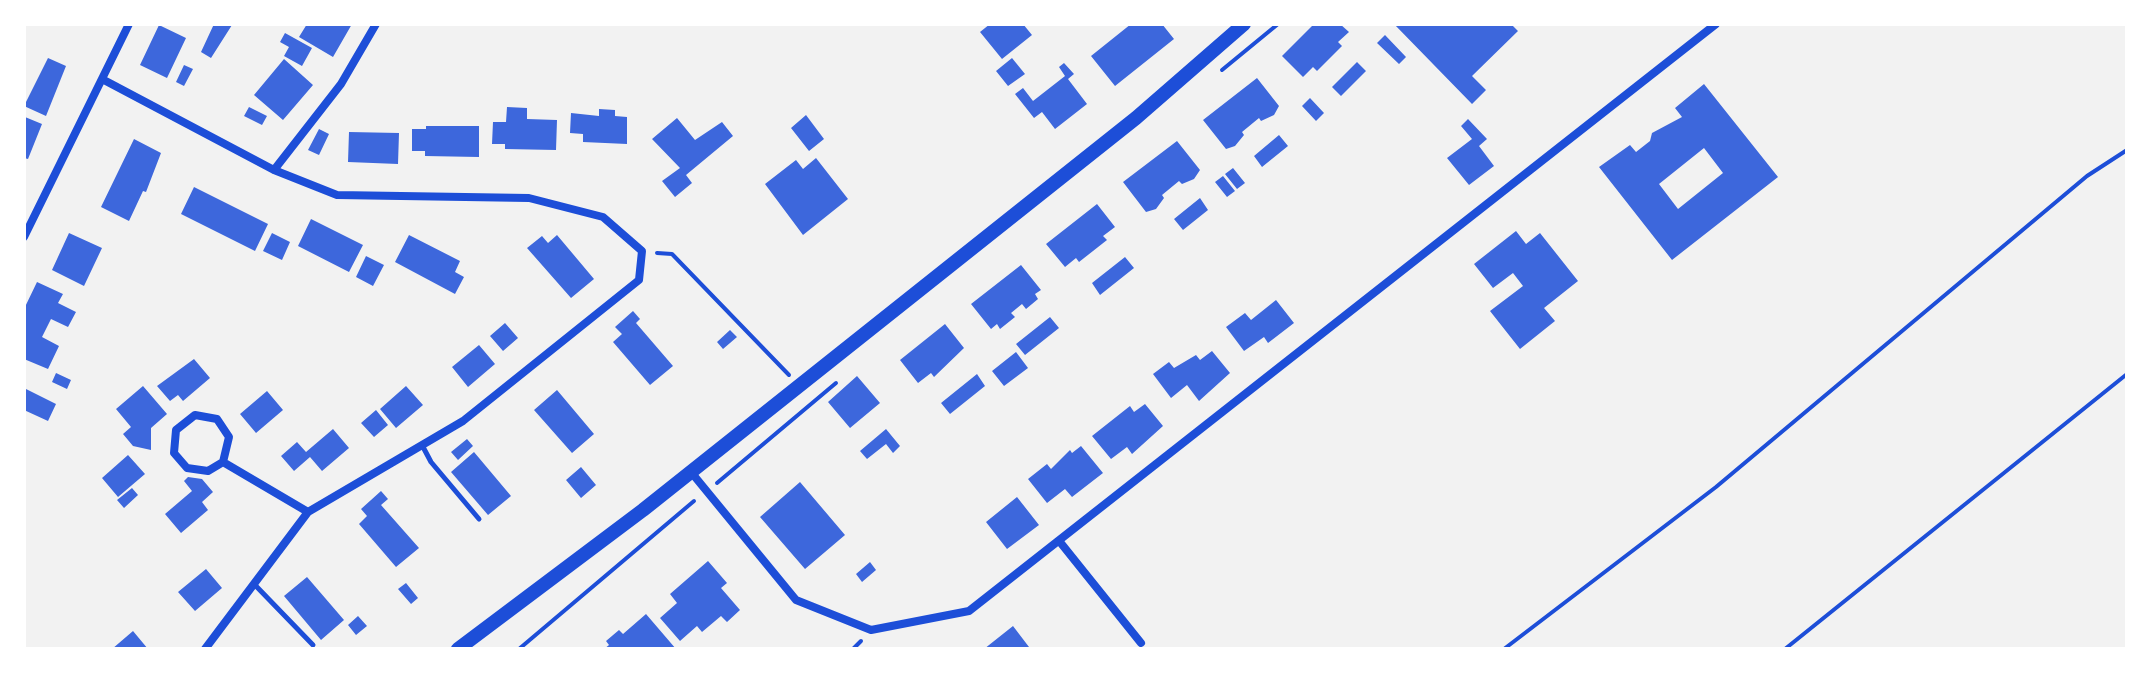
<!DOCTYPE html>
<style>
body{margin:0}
#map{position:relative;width:2151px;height:673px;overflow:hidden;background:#f2f2f2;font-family:Figtree,sans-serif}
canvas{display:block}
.frame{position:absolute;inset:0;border:26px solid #fff;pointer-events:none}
</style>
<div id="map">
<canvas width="2151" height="673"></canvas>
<div class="frame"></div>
</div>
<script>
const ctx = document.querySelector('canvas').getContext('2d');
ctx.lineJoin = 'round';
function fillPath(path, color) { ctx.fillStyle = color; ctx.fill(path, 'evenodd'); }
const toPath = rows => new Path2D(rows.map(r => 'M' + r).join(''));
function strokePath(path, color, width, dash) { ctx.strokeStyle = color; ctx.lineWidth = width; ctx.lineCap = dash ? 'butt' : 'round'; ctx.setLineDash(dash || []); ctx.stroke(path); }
const building = toPath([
 [214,24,232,25,211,58,201,52],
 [307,24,352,24,333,57,299,37],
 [990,24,1023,24,1032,35,1002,59,980,32],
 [1131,24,1162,24,1174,39,1115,86,1091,56],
 [1314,24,1340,24,1349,32,1338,42,1342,46,1317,71,1313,67,1303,77,1282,56],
 [1394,24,1511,24,1518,31,1472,76,1486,90,1472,104],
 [159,25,186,38,167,78,140,65],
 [285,33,312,48,302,66,284,56,289,47,280,42],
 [1385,35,1406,57,1399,64,1377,43],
 [48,58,66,66,46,116,24,106],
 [1012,58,1025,74,1008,86,996,71],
 [284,59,313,85,283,120,254,95],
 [1357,62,1366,71,1341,96,1332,87],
 [1064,63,1074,74,1068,79,1087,104,1055,129,1042,112,1034,118,1015,94,1023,88,1033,101,1065,76,1059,67],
 [184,65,193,69,184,86,176,82],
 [1257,78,1279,106,1274,115,1261,121,1259,118,1242,132,1244,135,1235,146,1226,149,1203,120],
 [1704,84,1778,177,1672,260,1599,167,1630,145,1636,152,1650,141,1652,133,1682,117,1675,108],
 [1704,148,1723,173,1678,209,1659,184],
 [1310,98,1324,113,1316,121,1302,106],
 [249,107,267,116,262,125,244,116],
 [507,107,527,108,527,119,557,120,556,150,505,149,505,144,492,144,493,122,506,122],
 [599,109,615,110,615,116,627,117,627,144,583,142,583,134,570,133,571,113,599,116],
 [806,115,824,139,809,151,791,128],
 [25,117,42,124,28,159,24,158],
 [677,118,695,140,722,122,733,136,686,175,692,183,675,197,662,181,680,168,652,139],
 [1468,119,1487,139,1479,146,1494,166,1469,185,1447,158,1472,139,1461,126],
 [426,126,479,126,479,157,425,156,425,151,412,151,412,129,426,129],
 [319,129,329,134,319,155,308,150],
 [349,132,399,133,398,164,348,162],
 [1279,135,1288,146,1262,167,1254,156],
 [134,139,161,153,146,192,143,191,129,221,101,207],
 [1177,141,1200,170,1194,179,1182,184,1179,181,1162,195,1164,198,1156,209,1146,212,1123,182],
 [816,158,848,199,803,235,765,184,796,160,803,169],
 [1233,168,1245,183,1237,189,1225,174],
 [1223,176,1235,191,1227,197,1215,182],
 [194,187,268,224,255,251,181,214],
 [1200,198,1208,210,1183,230,1174,219],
 [1097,204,1115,227,1103,236,1107,240,1079,262,1076,258,1065,267,1046,244],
 [311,219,363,245,349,272,298,246],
 [1516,231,1526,244,1540,233,1578,281,1544,308,1555,321,1520,349,1490,311,1523,286,1513,273,1493,288,1474,264],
 [69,233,102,248,84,286,52,270],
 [272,233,290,242,282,260,263,251],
 [409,235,460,261,455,272,464,277,455,294,395,262],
 [557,235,594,279,571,298,527,248,542,236,548,243],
 [366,256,384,265,373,286,356,277],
 [1125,257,1134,268,1100,295,1092,283],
 [1021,265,1041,290,1035,294,1038,299,1026,309,1022,304,1011,313,1015,317,1000,329,997,324,991,329,971,304],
 [37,282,63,294,58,303,76,312,68,327,51,319,42,337,59,346,48,369,24,359,24,309],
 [1276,300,1294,323,1268,343,1264,337,1244,351,1226,327,1245,313,1251,320],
 [633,311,640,319,636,323,673,366,650,385,613,342,622,334,615,327],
 [1050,317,1059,328,1025,355,1016,344],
 [505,323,518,338,503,351,490,336],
 [945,324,964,348,934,377,931,373,918,383,900,360],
 [730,330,737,337,723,349,717,342],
 [479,345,495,364,468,387,452,367],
 [1212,351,1230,373,1199,401,1187,385,1171,398,1153,374,1169,362,1174,368,1196,355,1200,360],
 [1016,352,1028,368,1004,386,992,371],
 [194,359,210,378,183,401,178,395,170,401,157,386],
 [56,373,71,380,67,389,52,382],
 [977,374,985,386,950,414,941,403],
 [857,376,880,403,850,428,828,402],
 [143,386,167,414,151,428,151,450,133,446,123,434,131,427,116,409],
 [406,386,423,405,396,428,380,409],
 [24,388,56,404,48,421,24,410],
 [557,390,594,434,572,453,534,410],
 [267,391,283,410,256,433,240,414],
 [1145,404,1163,426,1132,454,1127,447,1111,459,1092,436,1130,406,1134,412],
 [376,410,388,425,374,437,361,423],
 [333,429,349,448,322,471,310,457,294,471,281,456,297,442,306,452],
 [886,429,900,446,893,453,886,444,867,459,860,451],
 [467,439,473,446,458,460,451,452],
 [1081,446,1103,473,1072,497,1065,489,1047,503,1028,479,1047,464,1051,469,1070,450,1072,453],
 [474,452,511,496,488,515,451,472],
 [128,455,145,474,118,497,102,478],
 [581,467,596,485,581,498,566,480],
 [188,477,202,479,213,492,202,502,208,510,181,533,165,514,192,491,184,481],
 [800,482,845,535,805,569,760,517],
 [132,488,138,495,124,508,117,500],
 [381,491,388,499,381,505,419,548,396,567,359,524,367,516,361,509],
 [1017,497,1039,525,1007,549,986,522],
 [708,561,727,583,721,588,740,610,727,622,721,616,702,632,697,626,680,641,660,618,677,603,670,594],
 [870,562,876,570,862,582,856,574],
 [206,569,222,588,195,611,178,592],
 [307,577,344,620,321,640,284,596],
 [406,583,418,598,411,604,398,589],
 [646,614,676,649,604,649,609,645,606,641,619,630,623,634],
 [358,616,367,626,356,635,348,625],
 [1013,626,1029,647,1026,649,984,649],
 [133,631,148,649,112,649]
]);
const path = toPath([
 [1222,70,1278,24],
 [657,253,672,254,789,375],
 [717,483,836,383],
 [519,649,694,501],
 [853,649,861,641],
 [1504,649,1716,487,2087,176,2127,150],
 [1785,649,2127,374]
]);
const service = toPath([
 [422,445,431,462,479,519],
 [255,585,313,645]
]);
const minor = toPath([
 [102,79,274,170,337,195,529,198,603,217,642,251,639,280,463,421,308,512,205,649],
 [274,170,341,84,376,24],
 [24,237,129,24],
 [223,462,208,471,187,468,174,453,176,430,195,415,217,419,229,437,223,462,308,512],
 [691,472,796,600,871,630,969,611,1716,24],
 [1060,542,1141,643]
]);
const secondary = toPath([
 [458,649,643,510,1136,118,1244,24]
]);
fillPath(building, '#3d67dc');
strokePath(path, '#1d4ed8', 4);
strokePath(service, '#1d4ed8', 5);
strokePath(minor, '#1d4ed8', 8);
strokePath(secondary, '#1d4ed8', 14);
</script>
